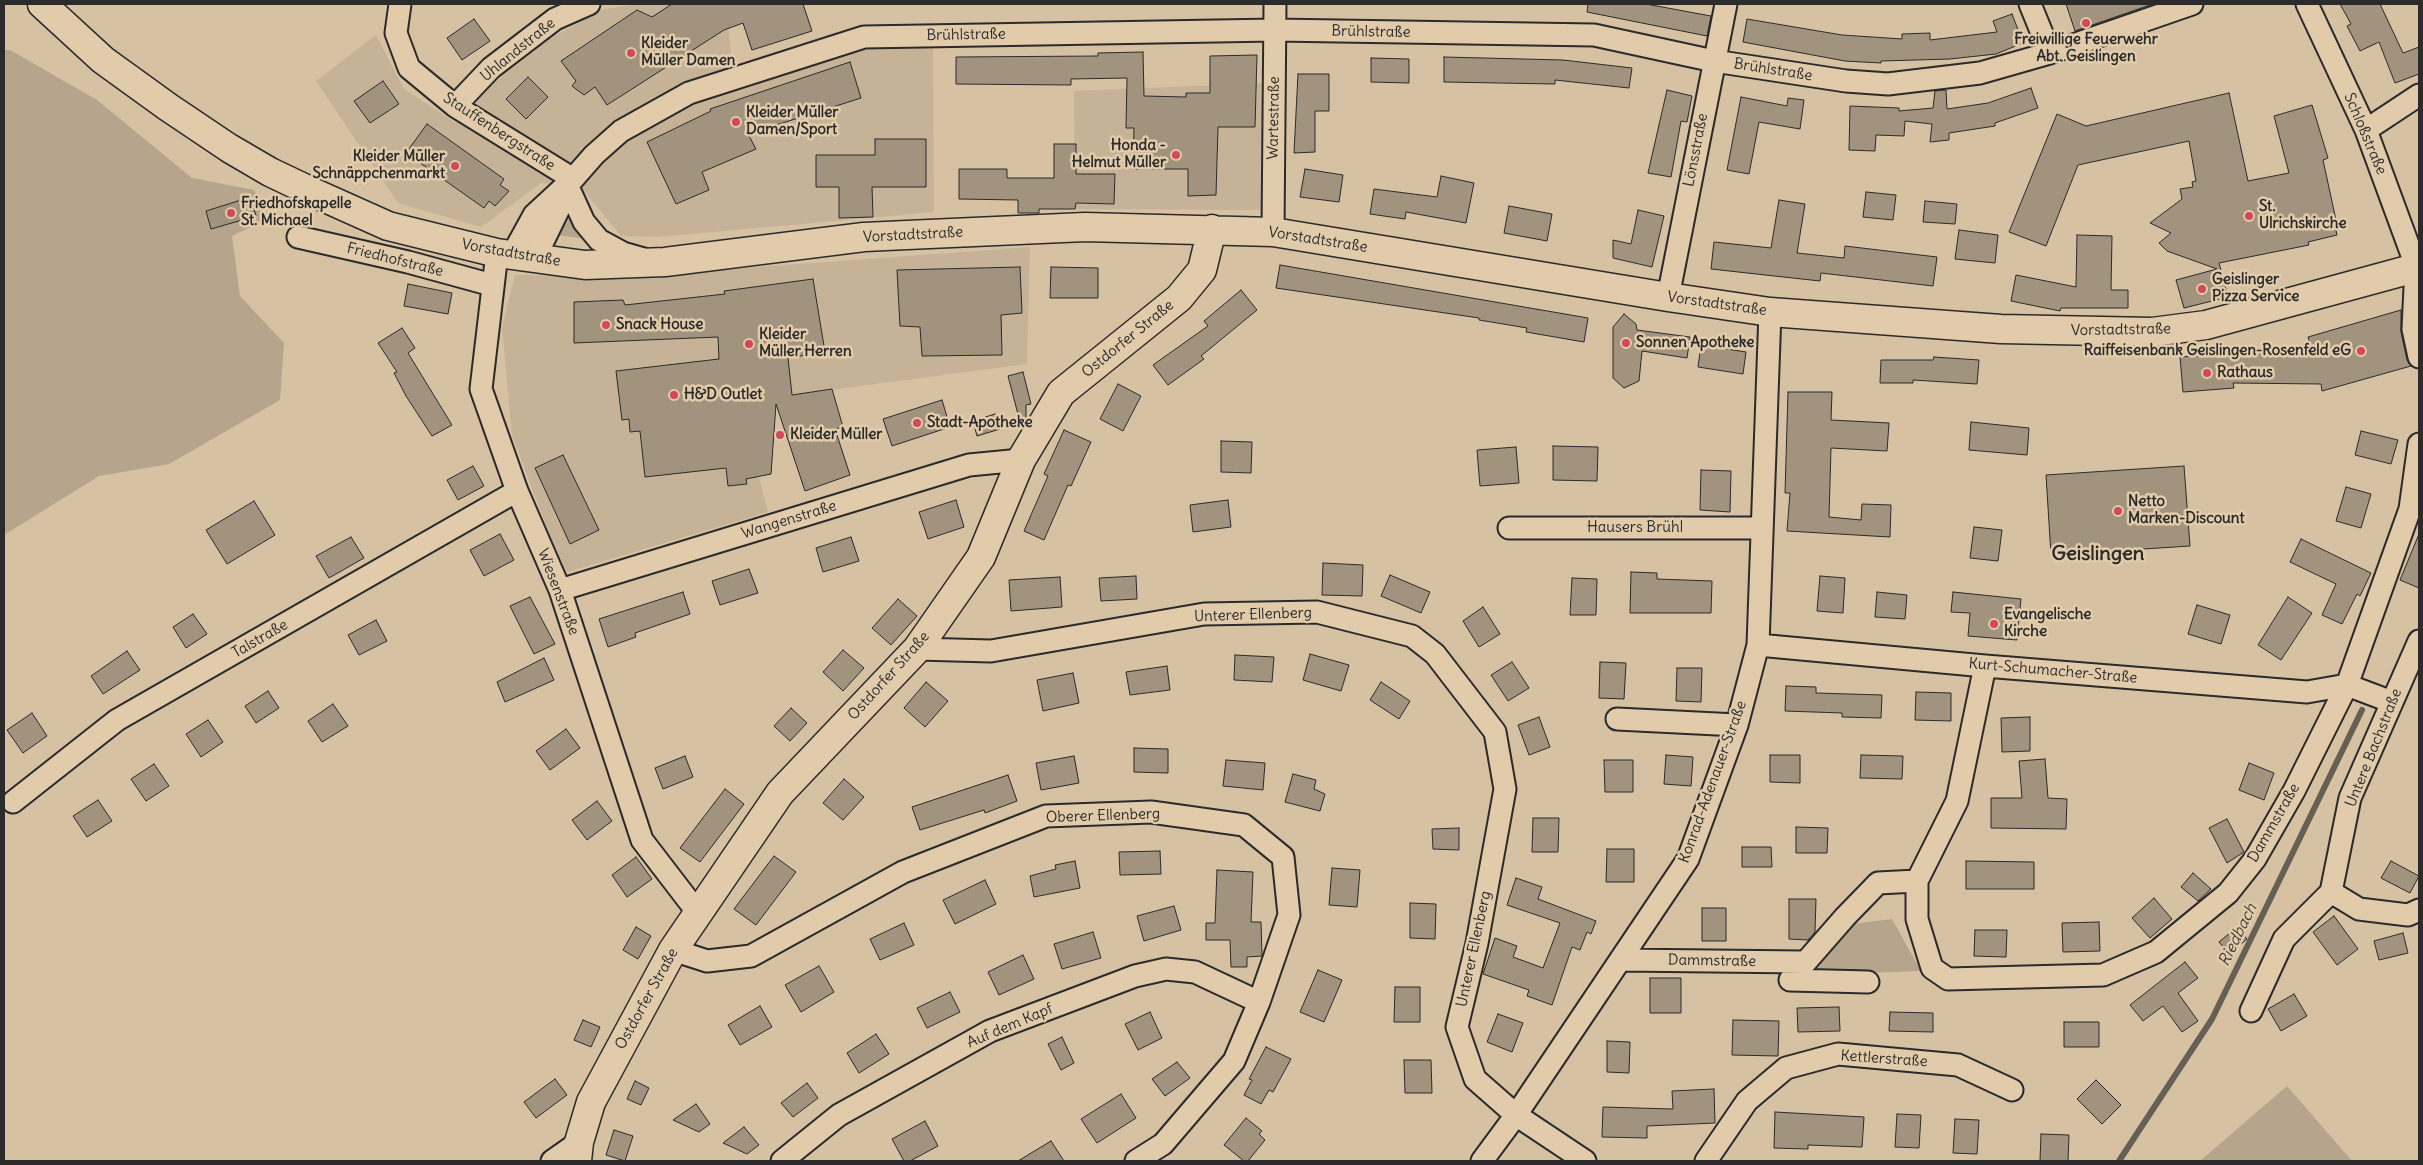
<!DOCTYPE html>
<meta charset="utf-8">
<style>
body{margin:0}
#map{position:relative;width:2423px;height:1165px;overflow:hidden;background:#d6c1a2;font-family:Delius,sans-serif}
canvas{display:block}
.frame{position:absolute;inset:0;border:5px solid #2b2b2b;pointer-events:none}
</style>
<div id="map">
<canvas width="2423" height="1165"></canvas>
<div class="frame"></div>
</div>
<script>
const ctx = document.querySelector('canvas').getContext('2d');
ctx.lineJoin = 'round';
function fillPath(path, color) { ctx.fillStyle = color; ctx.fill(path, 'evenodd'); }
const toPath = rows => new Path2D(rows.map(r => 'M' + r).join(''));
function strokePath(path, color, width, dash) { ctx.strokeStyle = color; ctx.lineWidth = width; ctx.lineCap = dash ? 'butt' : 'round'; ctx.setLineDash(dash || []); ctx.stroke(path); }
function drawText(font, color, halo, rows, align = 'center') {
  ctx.font = font + ' Delius,sans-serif'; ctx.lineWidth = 5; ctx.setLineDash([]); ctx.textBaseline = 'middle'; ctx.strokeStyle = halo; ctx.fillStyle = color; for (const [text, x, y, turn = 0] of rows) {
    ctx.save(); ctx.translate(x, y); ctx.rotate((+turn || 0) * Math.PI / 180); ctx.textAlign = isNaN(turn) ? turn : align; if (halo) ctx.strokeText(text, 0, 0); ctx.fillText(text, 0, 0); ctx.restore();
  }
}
const built = toPath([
 [637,4,726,4,732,64,741,90,855,50,933,47,934,212,658,237,621,236,581,187,541,183,481,227,398,203,316,81,376,35,404,89,456,123,497,80,553,37,601,10],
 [1266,83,1262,210,1075,209,1074,91],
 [1030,247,1027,364,739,402,768,512,564,573,512,435,502,327,515,275,650,275]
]);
const green = toPath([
 [4,50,10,50,97,100,192,178,254,190,267,219,232,236,240,296,284,343,280,400,169,464,99,476,4,535],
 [571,216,578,232,587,239,556,235],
 [1892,919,1921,971,1809,975,1853,924],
 [2287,1086,2352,1161,2200,1161]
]);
const stream = toPath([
 [2119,1161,2212,1019,2362,710]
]);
const building = toPath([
 [672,4,803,4,812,31,752,50,743,23,724,30,607,105,595,87,584,95,572,86,576,81,561,61,637,10,652,17,672,4],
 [1588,4,1646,4,1711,16,1707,36,1587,12,1588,4],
 [2066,4,2149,4,2150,5,2075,31,2066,4],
 [2340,4,2380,4,2403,53,2419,47,2419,74,2395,83,2379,42,2360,51,2347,26,2351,24,2340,4],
 [2012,14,2023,43,1996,54,1950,59,1881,61,1881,63,1845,61,1743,42,1747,19,1842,35,1902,39,1902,34,1930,33,1930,40,1997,32,1993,21,2012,14],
 [474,19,490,41,462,60,447,38,474,19],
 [1143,52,1144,96,1186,97,1186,93,1210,93,1210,56,1257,55,1255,127,1218,127,1216,195,1188,196,1188,169,1133,169,1134,128,1126,128,1127,78,1071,79,1071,85,956,84,956,57,1098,56,1098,53,1143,52],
 [1444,57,1563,60,1632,68,1629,88,1555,80,1555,84,1444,82,1444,57],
 [1371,58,1409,59,1409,83,1371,82,1371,58],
 [850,62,861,98,748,134,756,149,702,172,709,190,676,204,647,142,711,111,710,109,850,62],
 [1298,74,1329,74,1329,111,1315,111,1315,152,1294,153,1298,74],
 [528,77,548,97,526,119,506,99,528,77],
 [383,81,399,104,370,123,354,101,383,81],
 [2031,88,2038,108,1995,123,1995,126,1949,133,1949,140,1930,142,1932,124,1905,121,1904,136,1876,135,1875,151,1849,150,1850,106,1899,108,1899,111,1933,108,1935,91,1946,90,1947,109,1988,103,2031,88],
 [1667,90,1692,96,1687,122,1681,121,1671,177,1648,173,1667,90],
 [2229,93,2248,181,2289,173,2274,116,2312,105,2328,158,2323,160,2336,220,2334,221,2337,235,2308,242,2309,245,2219,263,2228,297,2184,308,2176,280,2217,269,2167,251,2159,243,2171,233,2150,223,2182,199,2180,189,2193,187,2192,182,2196,181,2189,141,2078,165,2046,246,2009,232,2057,114,2086,126,2229,93],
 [1741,97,1787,106,1788,98,1804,100,1800,129,1759,122,1749,174,1727,170,1741,97],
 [427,124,504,179,500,185,509,191,495,206,489,201,484,208,406,153,427,124],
 [875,139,926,139,926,187,872,187,873,217,839,218,839,187,816,187,816,155,875,155,875,139],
 [1054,144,1076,144,1076,174,1115,174,1114,204,1076,203,1075,209,1039,209,1039,213,1018,213,1018,200,959,199,959,169,1007,169,1007,178,1054,178,1054,144],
 [1305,169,1343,175,1339,202,1300,197,1305,169],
 [1441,176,1474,183,1466,223,1406,212,1405,219,1370,214,1374,189,1437,197,1441,176],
 [1866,192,1896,195,1893,220,1863,217,1866,192],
 [251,197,256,216,211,229,206,211,251,197],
 [1779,200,1805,204,1797,253,1844,258,1845,246,1937,257,1933,286,1821,273,1820,281,1711,269,1714,242,1771,248,1779,200],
 [1925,201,1957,204,1955,224,1923,222,1925,201],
 [1509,206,1552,214,1547,241,1504,233,1509,206],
 [1638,210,1664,216,1652,267,1613,258,1613,240,1631,244,1638,210],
 [1959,230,1998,235,1995,263,1955,259,1959,230],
 [2077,235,2112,236,2111,290,2128,290,2128,308,2061,308,2060,311,2011,301,2016,275,2076,287,2077,235],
 [1280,265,1588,318,1584,342,1526,332,1527,328,1479,320,1479,318,1276,288,1280,265],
 [1020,267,1022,313,1001,315,1002,355,922,356,920,327,900,326,897,270,1020,267],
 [1051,267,1098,268,1098,298,1050,298,1051,267],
 [813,279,825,352,788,358,792,395,832,389,843,427,835,429,850,475,805,491,776,404,771,474,746,479,747,484,728,486,726,468,645,477,640,431,630,432,629,419,622,420,616,371,719,359,718,337,574,343,574,302,623,300,625,305,725,294,724,291,813,279],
 [408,284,452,293,448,314,404,306,408,284],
 [1241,290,1257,310,1201,356,1204,359,1168,385,1153,365,1208,326,1204,321,1241,290],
 [2401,310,2401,332,2407,360,2411,366,2322,391,2321,384,2233,383,2234,388,2183,392,2180,357,2237,353,2313,354,2308,337,2401,310],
 [1624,314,1636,324,1637,330,1690,337,1687,358,1642,351,1639,381,1624,388,1613,378,1613,327,1624,314],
 [402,328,415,348,408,353,452,425,432,436,406,396,394,373,397,372,378,343,402,328],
 [1701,345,1746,352,1743,374,1698,367,1701,345],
 [1934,357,1979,360,1977,384,1913,380,1913,383,1880,383,1881,360,1933,360,1934,357],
 [1023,372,1031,404,1026,405,1026,421,1020,422,1008,376,1023,372],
 [1118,384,1141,396,1123,431,1100,419,1118,384],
 [1788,392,1832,392,1831,420,1889,423,1887,451,1831,448,1829,517,1861,520,1862,504,1891,505,1890,537,1787,531,1790,493,1785,493,1788,392],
 [942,400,950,427,892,446,883,419,942,400],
 [995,414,1000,429,977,436,973,421,995,414],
 [1971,422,2029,428,2027,455,1969,450,1971,422],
 [1064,430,1091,442,1071,486,1068,485,1044,540,1024,531,1048,476,1044,474,1064,430],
 [2361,431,2398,440,2391,464,2355,455,2361,431],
 [1221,441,1252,442,1251,473,1221,472,1221,441],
 [1553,446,1598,447,1597,481,1553,480,1553,446],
 [1516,447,1519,483,1480,486,1477,450,1516,447],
 [563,455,599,530,570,544,535,468,563,455],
 [473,466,484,486,458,500,447,480,473,466],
 [2184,466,2190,546,2051,555,2046,475,2184,466],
 [1701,470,1731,471,1730,512,1700,510,1701,470],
 [2346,487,2371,494,2361,528,2336,521,2346,487],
 [956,500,964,527,928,539,919,512,956,500],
 [1228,500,1231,527,1193,532,1190,505,1228,500],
 [254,501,275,535,227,564,206,530,254,501],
 [1974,527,2002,530,1998,561,1970,558,1974,527],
 [500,534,514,560,484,576,470,550,500,534],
 [2419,534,2419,588,2400,580,2419,534],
 [351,537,364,558,329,578,316,556,351,537],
 [851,537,859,561,823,572,816,548,851,537],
 [2301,539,2371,573,2360,596,2357,594,2342,624,2322,615,2336,584,2290,562,2301,539],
 [1323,563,1363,565,1362,596,1322,595,1323,563],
 [749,569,758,593,720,605,712,581,749,569],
 [1631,572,1657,573,1657,579,1712,581,1711,613,1630,613,1631,572],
 [1390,575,1430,592,1421,613,1381,596,1390,575],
 [1136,576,1137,599,1101,601,1099,578,1136,576],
 [1820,576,1845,578,1843,613,1817,611,1820,576],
 [1060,577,1062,607,1011,611,1009,580,1060,577],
 [1572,578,1597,579,1596,615,1570,615,1572,578],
 [683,592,690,614,635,633,636,637,608,647,599,619,683,592],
 [1877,592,1907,595,1905,619,1875,617,1877,592],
 [1953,592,2021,599,2017,640,1968,636,1970,613,1951,612,1953,592],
 [530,597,555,644,534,654,510,606,530,597],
 [2288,597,2312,613,2281,660,2258,645,2288,597],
 [898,599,917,616,891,645,872,628,898,599],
 [2197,605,2230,615,2221,644,2188,634,2197,605],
 [1483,607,1500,634,1479,647,1463,621,1483,607],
 [193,614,207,634,186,648,173,627,193,614],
 [376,620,387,641,359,655,348,635,376,620],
 [843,650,864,668,843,691,823,672,843,650],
 [127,651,140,670,103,694,91,676,127,651],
 [1310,654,1349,665,1341,691,1303,680,1310,654],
 [1235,655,1274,657,1272,682,1234,680,1235,655],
 [544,658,554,680,505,702,497,682,544,658],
 [1512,662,1529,688,1508,701,1491,675,1512,662],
 [1600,662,1626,663,1624,699,1599,698,1600,662],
 [1167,666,1170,690,1130,695,1126,672,1167,666],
 [1677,668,1702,668,1701,702,1676,701,1677,668],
 [1073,673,1079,703,1043,711,1037,680,1073,673],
 [926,682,948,701,925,727,904,708,926,682],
 [1381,682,1410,701,1399,719,1370,700,1381,682],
 [1786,686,1816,687,1816,693,1882,695,1881,718,1842,717,1842,713,1785,711,1786,686],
 [268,691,279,708,256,723,245,706,268,691],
 [1916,692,1951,693,1951,721,1915,720,1916,692],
 [333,704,348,726,322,742,308,721,333,704],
 [791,708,807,723,790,741,774,726,791,708],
 [32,713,47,736,23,753,7,730,32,713],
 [1539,717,1550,747,1529,755,1518,725,1539,717],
 [2030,717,2030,751,2002,752,2001,718,2030,717],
 [208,720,223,742,201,757,186,734,208,720],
 [566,729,580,748,550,770,536,751,566,729],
 [1134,748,1168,749,1168,773,1134,772,1134,748],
 [1666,755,1693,757,1691,786,1664,784,1666,755],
 [1770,755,1800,755,1800,783,1770,782,1770,755],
 [1861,755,1903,756,1902,779,1860,778,1861,755],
 [685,756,693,777,663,789,655,768,685,756],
 [1074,756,1079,783,1041,790,1036,763,1074,756],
 [2045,759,2048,798,2067,799,2066,829,1991,828,1991,798,2022,798,2019,761,2045,759],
 [1226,760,1265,763,1263,790,1223,786,1226,760],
 [1604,760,1633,760,1633,792,1605,792,1604,760],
 [2249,763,2274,773,2264,800,2239,790,2249,763],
 [154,764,169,786,146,801,131,779,154,764],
 [1293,774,1316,780,1314,789,1325,794,1320,811,1285,802,1293,774],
 [1008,775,1017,801,985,813,984,810,920,830,912,807,1008,775],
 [844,779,864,797,843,820,823,803,844,779],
 [725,789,744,804,700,862,680,848,725,789],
 [98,800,112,821,87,837,73,816,98,800],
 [597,801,612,821,587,840,572,820,597,801],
 [1533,818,1559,818,1558,852,1532,852,1533,818],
 [2227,819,2244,852,2227,863,2209,828,2227,819],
 [1796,827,1828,828,1827,853,1796,853,1796,827],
 [1459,828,1459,850,1433,849,1432,829,1459,828],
 [1742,847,1771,847,1772,867,1742,867,1742,847],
 [1607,849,1634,849,1634,882,1606,882,1607,849],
 [1160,851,1161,874,1120,875,1119,852,1160,851],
 [774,856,796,872,756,925,734,909,774,856],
 [636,857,652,879,627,897,612,875,636,857],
 [1075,861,1080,888,1034,897,1030,876,1056,869,1055,865,1075,861],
 [1966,861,2034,862,2034,889,1966,889,1966,861],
 [2391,861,2419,876,2410,893,2381,878,2391,861],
 [1332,868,1360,870,1357,907,1329,905,1332,868],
 [1217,870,1253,872,1251,922,1261,922,1262,956,1247,957,1247,967,1231,967,1230,940,1206,940,1206,923,1215,923,1217,870],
 [2193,873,2211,889,2198,901,2181,887,2193,873],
 [1516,878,1542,887,1538,899,1596,921,1591,934,1587,932,1580,950,1572,947,1552,1005,1527,996,1529,990,1483,974,1495,938,1517,946,1513,957,1543,968,1560,923,1507,905,1516,878],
 [985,880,996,904,955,924,943,900,985,880],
 [2154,898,2172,919,2150,938,2132,918,2154,898],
 [1789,899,1816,899,1815,932,1808,940,1789,939,1789,899],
 [1410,903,1436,904,1435,939,1410,938,1410,903],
 [1174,906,1181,930,1144,941,1137,916,1174,906],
 [1702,908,1726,908,1726,941,1702,941,1702,908],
 [2334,916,2358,949,2337,965,2313,932,2334,916],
 [2099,922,2100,951,2063,952,2062,923,2099,922],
 [904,923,914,945,880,960,870,939,904,923],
 [636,927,651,936,638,959,623,950,636,927],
 [2237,927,2247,939,2229,954,2219,942,2237,927],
 [1975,930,2007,930,2006,957,1974,956,1975,930],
 [1093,932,1101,958,1062,969,1054,944,1093,932],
 [2403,933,2408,953,2379,960,2374,941,2403,933],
 [1023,955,1034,979,999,995,988,972,1023,955],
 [2185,962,2198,978,2178,993,2198,1021,2182,1032,2163,1006,2143,1021,2130,1005,2185,962],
 [819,966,834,992,801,1012,785,985,819,966],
 [1318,970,1342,980,1324,1022,1300,1012,1318,970],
 [1650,978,1681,978,1681,1013,1650,1013,1650,978],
 [1395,987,1420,987,1420,1022,1394,1022,1395,987],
 [950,992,960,1012,927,1028,917,1008,950,992],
 [2294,994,2307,1016,2281,1031,2268,1009,2294,994],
 [760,1006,772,1027,740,1045,728,1025,760,1006],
 [1839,1007,1840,1031,1798,1032,1797,1008,1839,1007],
 [1150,1012,1162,1038,1138,1050,1125,1024,1150,1012],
 [1890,1012,1933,1013,1933,1032,1889,1031,1890,1012],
 [1498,1014,1523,1023,1512,1052,1487,1042,1498,1014],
 [583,1020,600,1027,591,1047,574,1040,583,1020],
 [1733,1020,1779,1021,1778,1056,1732,1055,1733,1020],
 [2064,1022,2099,1022,2099,1047,2064,1047,2064,1022],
 [876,1034,889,1054,859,1073,847,1053,876,1034],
 [1062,1037,1074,1063,1061,1070,1048,1044,1062,1037],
 [1607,1041,1630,1042,1629,1073,1607,1072,1607,1041],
 [1266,1047,1291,1059,1273,1092,1269,1090,1261,1104,1244,1095,1252,1080,1249,1079,1266,1047],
 [1404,1060,1431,1060,1432,1093,1405,1093,1404,1060],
 [1177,1062,1190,1078,1165,1096,1152,1079,1177,1062],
 [555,1079,567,1095,536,1118,524,1102,555,1079],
 [2096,1080,2121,1105,2102,1124,2077,1099,2096,1080],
 [635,1081,649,1088,641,1105,627,1099,635,1081],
 [807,1083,818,1098,793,1117,781,1103,807,1083],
 [1714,1089,1715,1123,1647,1126,1647,1138,1602,1137,1603,1107,1673,1109,1672,1091,1714,1089],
 [1121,1094,1136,1118,1097,1143,1081,1119,1121,1094],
 [696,1104,710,1124,699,1132,673,1120,696,1104],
 [1775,1112,1864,1117,1862,1147,1808,1145,1808,1149,1774,1148,1775,1112],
 [1897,1114,1921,1115,1919,1148,1895,1147,1897,1114],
 [1246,1118,1262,1131,1259,1134,1265,1140,1248,1161,1244,1161,1224,1145,1246,1118],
 [1955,1119,1979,1120,1977,1154,1953,1153,1955,1119],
 [925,1121,938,1146,910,1161,904,1161,892,1139,925,1121],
 [744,1127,759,1145,747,1154,723,1143,744,1127],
 [614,1130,633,1136,625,1161,606,1155,614,1130],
 [2041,1134,2069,1135,2068,1161,2040,1161,2041,1134],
 [1051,1141,1064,1161,1018,1161,1051,1141]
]);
const street = toPath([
 [400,4,396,33,409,68,455,106,573,179],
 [2030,4,2050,53],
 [2307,4,2366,130,2416,266,2413,329,2419,357],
 [455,106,491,68,555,19,589,4],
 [2366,130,2419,95],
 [569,189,584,222,599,240,623,253,644,259],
 [1273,232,1275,4],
 [298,237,408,262,492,285],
 [497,253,481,389,517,491,560,590,642,840,698,913],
 [512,255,534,215,573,179,594,155,621,131,689,93,864,37,1275,30,1594,35,1714,61,1846,81,1888,84,1980,73,2050,53,2192,4],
 [535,258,568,190],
 [1668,297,1726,4],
 [1509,528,1762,528],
 [560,590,969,465,1021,460],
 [1758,645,1985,666,2307,692,2347,685,2392,702],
 [917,649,991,651,1204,614,1317,612,1412,636,1435,654,1495,732,1505,789,1477,943,1457,1027,1475,1079,1516,1115,1585,1161],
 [1985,666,1957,801,1917,881,1917,919,1932,968,1948,979,2103,975,2156,952,2228,893,2255,859,2294,791,2347,685,2410,509,2419,444],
 [1617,719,1737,725],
 [13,802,117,720,517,491],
 [2331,892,2359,909,2408,915,2419,910],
 [673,950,707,961,751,956,903,872,1046,816,1151,812,1244,825,1283,857,1289,915,1259,1002,1234,1061,1163,1144,1136,1161],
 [1620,960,1804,962],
 [1790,980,1845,917,1878,883,1917,881],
 [1790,980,1868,982],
 [2251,1011,2284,939,2331,892,2350,798,2419,641],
 [552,1161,579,1142],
 [782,1161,839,1115,990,1031,1135,976,1166,969,1195,972,1259,1002],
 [1482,1161,1516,1115,1688,859,1737,725,1758,645,1770,312],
 [1706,1161,1747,1101,1786,1068,1838,1054,1958,1065,2012,1090]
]);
const secondary = toPath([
 [42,4,103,60,168,107,229,148,270,172,312,192,388,226,497,253,585,265,665,262,864,237,907,235,1085,227,1273,232,1668,297,1770,312,2001,329,2152,332,2206,325,2419,267],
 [577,1161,579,1142,591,1102,673,950,780,793,917,649,981,557,1021,460,1061,393,1179,298,1202,270,1212,229]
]);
const markers = [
 [2086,23,5,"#d1495b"],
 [631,53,5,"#d1495b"],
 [736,122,5,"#d1495b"],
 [1176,155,5,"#d1495b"],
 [455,166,5,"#d1495b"],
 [231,213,5,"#d1495b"],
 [2249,216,5,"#d1495b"],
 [2202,289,5,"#d1495b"],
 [606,325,5,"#d1495b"],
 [1626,343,5,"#d1495b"],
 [749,344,5,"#d1495b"],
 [2361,351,5,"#d1495b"],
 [2207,373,5,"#d1495b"],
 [674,395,5,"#d1495b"],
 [917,423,5,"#d1495b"],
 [780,435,5,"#d1495b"],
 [2118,511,5,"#d1495b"],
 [1994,624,5,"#d1495b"]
];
const streetNames = [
 ["Brühlstraße",1371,32,1],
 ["Brühlstraße",966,35,-1],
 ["Uhlandstraße",518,50,-39],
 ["Brühlstraße",1773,70,9],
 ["Wartestraße",1274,118,-89],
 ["Stauffenbergstraße",499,132,33],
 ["Schloßstraße",2365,134,67],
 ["Lönsstraße",1696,150,-79],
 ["Vorstadtstraße",913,235,-3],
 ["Vorstadtstraße",1318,240,9],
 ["Vorstadtstraße",511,253,10],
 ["Friedhofstraße",395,260,14],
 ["Vorstadtstraße",1717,304,8],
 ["Vorstadtstraße",2121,330,-1],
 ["Ostdorfer Straße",1128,339,-39],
 ["Wangenstraße",789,520,-17],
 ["Hausers Brühl",1635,528],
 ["Wiesenstraße",558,592,69],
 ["Unterer Ellenberg",1253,615,-2],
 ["Talstraße",260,639,-30],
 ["Kurt-Schumacher-Straße",2053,671,5],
 ["Ostdorfer Straße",889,676,-48],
 ["Untere Bachstraße",2374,748,-68],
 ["Konrad-Adenauer-Straße",1713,782,-70],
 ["Oberer Ellenberg",1103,816,-2],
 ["Dammstraße",2274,823,-60],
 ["Unterer Ellenberg",1474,949,-78],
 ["Dammstraße",1712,961,1],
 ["Ostdorfer Straße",647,999,-61],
 ["Auf dem Kapf",1010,1026,-23],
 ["Kettlerstraße",1884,1059,4]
];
const poiNames = [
 ["Freiwillige Feuerwehr",2086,40,"center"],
 ["Abt. Geislingen",2086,57,"center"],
 ["Kleider",641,44],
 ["Müller Damen",641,61],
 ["Kleider Müller",746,113],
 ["Damen/Sport",746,130],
 ["Honda -",1166,146,"right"],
 ["Helmut Müller",1166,163,"right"],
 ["Kleider Müller",445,157,"right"],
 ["Schnäppchenmarkt",445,174,"right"],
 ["Friedhofskapelle",241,204],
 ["St. Michael",241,221],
 ["St.",2259,207],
 ["Ulrichskirche",2259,224],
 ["Geislinger",2212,280],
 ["Pizza Service",2212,297],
 ["Snack House",616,325],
 ["Kleider",759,335],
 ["Müller Herren",759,352],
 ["Sonnen Apotheke",1636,343],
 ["Raiffeisenbank Geislingen-Rosenfeld eG",2351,351,"right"],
 ["Rathaus",2217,373],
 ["H&D Outlet",684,395],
 ["Stadt-Apotheke",927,423],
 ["Kleider Müller",790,435],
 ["Netto",2128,502],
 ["Marken-Discount",2128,519],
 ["Evangelische",2004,615],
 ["Kirche",2004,632]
];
const waterNames = [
 ["Riedbach",2238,935,-64]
];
const districtNames = [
 ["Geislingen",2098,554]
];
fillPath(built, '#c6b397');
fillPath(green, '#b6a58c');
strokePath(stream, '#665f54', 6);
fillPath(building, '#a1937e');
strokePath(building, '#2b2b2b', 1);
strokePath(street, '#2b2b2b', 25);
strokePath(secondary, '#2b2b2b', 31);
strokePath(street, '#e1cbaa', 21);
strokePath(secondary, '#e1cbaa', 28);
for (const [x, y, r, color] of markers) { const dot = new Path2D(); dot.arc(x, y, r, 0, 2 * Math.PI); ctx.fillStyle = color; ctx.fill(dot); strokePath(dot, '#e1cbaa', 2); }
drawText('15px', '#2b2b2b', '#e1cbaa', streetNames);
drawText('bold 15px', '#2b2b2b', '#e1cbaa', poiNames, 'left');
drawText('italic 16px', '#44403c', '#e1cbaa', waterNames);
drawText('bold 20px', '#2b2b2b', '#e1cbaa', districtNames);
</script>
